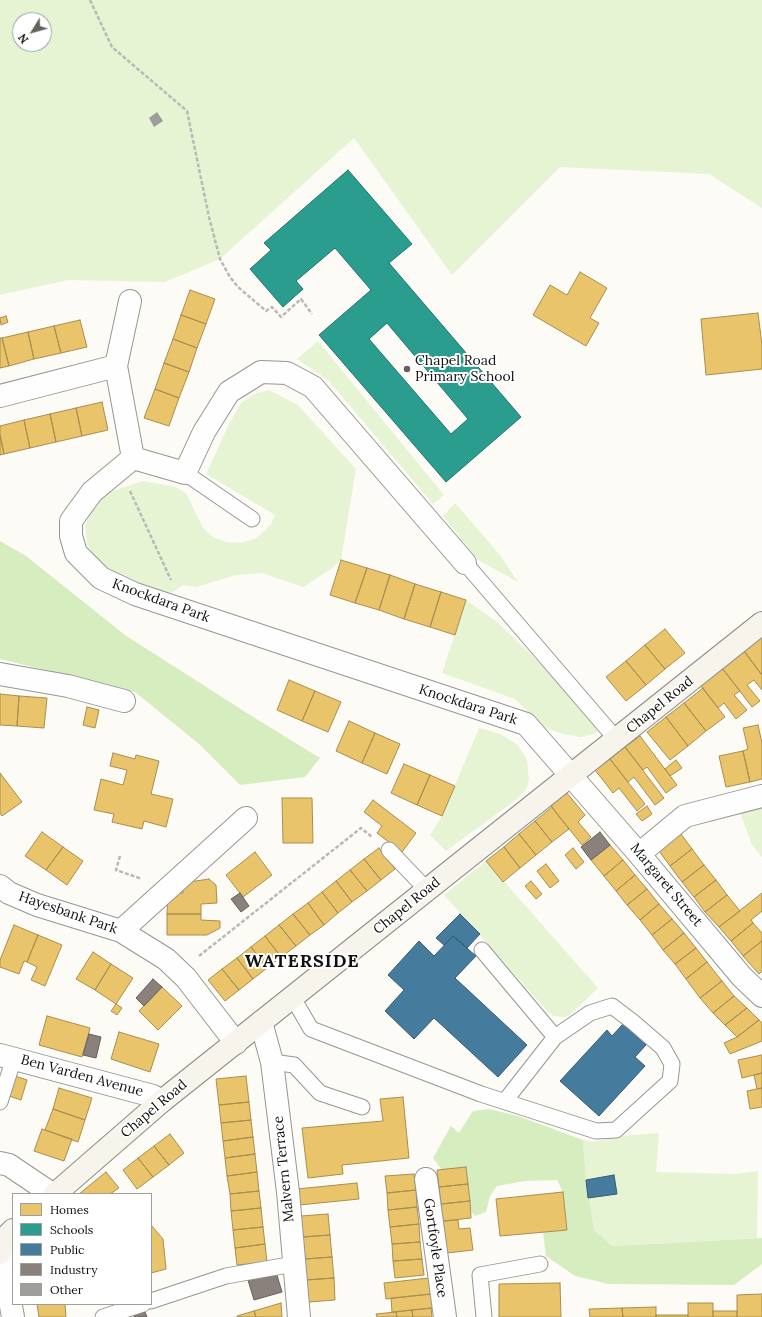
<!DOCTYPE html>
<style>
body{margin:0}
#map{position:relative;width:762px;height:1317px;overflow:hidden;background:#fcfbf6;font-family:Lora,serif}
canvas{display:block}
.legend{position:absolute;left:12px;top:1193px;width:140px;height:112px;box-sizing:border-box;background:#fff;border:1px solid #9f9f9f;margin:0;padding:5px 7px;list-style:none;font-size:12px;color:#101010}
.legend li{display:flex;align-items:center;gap:8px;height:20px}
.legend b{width:20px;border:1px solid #9f9f9f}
.north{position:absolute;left:12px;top:12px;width:40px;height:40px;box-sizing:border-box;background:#fff;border:1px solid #9f9f9f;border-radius:50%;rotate:233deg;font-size:11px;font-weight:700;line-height:16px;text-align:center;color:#101010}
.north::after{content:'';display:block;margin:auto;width:14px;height:18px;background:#636260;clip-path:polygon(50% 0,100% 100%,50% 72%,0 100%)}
</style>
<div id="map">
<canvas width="762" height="1317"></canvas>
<ul class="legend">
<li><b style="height:11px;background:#e9c46a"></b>Homes</li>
<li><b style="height:11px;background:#2a9d8f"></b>Schools</li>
<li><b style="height:11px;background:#457b9d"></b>Public</li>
<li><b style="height:11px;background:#8a817c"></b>Industry</li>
<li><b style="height:11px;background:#a09e9b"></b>Other</li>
</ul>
<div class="north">N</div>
</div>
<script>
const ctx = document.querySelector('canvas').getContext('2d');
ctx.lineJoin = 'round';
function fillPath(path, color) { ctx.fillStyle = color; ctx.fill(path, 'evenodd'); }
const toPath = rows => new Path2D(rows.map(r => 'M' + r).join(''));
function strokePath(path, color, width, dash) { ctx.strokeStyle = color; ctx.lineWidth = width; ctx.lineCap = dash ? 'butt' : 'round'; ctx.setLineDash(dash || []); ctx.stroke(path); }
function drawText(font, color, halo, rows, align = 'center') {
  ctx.font = font + ' Lora,serif'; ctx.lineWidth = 4; ctx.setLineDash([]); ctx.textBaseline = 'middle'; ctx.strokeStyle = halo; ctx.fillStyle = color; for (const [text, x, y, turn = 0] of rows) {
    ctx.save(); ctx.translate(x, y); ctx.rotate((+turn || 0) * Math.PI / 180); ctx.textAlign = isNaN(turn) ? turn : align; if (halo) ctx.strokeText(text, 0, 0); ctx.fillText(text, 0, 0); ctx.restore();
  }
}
const green = toPath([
 [0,0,762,0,762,208,709,174,560,167,452,275,354,138,220,259,165,282,68,280,0,295],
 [20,20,44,20,44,44,20,44],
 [318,341,444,495,433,504,328,380,297,359],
 [269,390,298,405,356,469,341,560,330,570,303,587,262,573,236,575,196,587,183,585,170,594,121,578,94,556,87,543,85,526,93,507,106,493,143,481,176,487,186,493,203,528,213,537,226,542,240,543,255,539,262,533,271,524,275,515,206,474,229,424,241,403,254,394],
 [455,503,500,555,518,582,478,560,443,516],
 [466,600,497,622,546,669,598,731,594,734,580,737,559,733,541,725,515,699,442,673],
 [479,728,500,734,517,744,527,760,529,780,526,790,517,799,446,851,430,835,442,816],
 [762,808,762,857,752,845,740,813],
 [486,861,598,988,570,1015,565,1017,554,1016,549,1013,444,895],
 [659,1133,656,1172,736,1174,758,1171,757,1238,612,1246,594,1231,588,1198,617,1194,614,1175,586,1180,583,1140,594,1142,621,1136]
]);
const forest = toPath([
 [0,541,26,556,125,635,250,715,320,758,305,777,240,785,199,744,135,692,0,659],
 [489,1109,518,1116,583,1140,586,1180,594,1230,612,1246,762,1238,762,1264,734,1285,609,1284,575,1276,546,1256,543,1232,567,1229,563,1192,557,1180,525,1181,497,1186,490,1196,486,1212,475,1216,471,1211,466,1167,442,1170,433,1158,451,1126,459,1133,473,1111]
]);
const homes = toPath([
 [580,272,607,288,590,318,599,323,586,346,533,315,550,285,567,295,580,272],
 [190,290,215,299,206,324,181,315,190,290],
 [758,313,762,345,762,369,706,375,701,319,758,313],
 [181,315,206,324,197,348,173,339,181,315],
 [6,316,8,322,1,325,0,318,6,316],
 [80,320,87,347,61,353,54,326,80,320],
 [54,326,61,353,34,359,28,332,54,326],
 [28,332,34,359,9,366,2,338,28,332],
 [0,338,2,338,9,366,0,368,0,338],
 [173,339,197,348,189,372,164,363,173,339],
 [164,363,189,372,179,398,155,389,164,363],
 [155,389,179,398,169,426,144,418,155,389],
 [102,402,108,430,82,436,76,408,102,402],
 [76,408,82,436,56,442,50,414,76,408],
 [50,414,56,442,30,448,24,420,50,414],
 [24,420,30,448,4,454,0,435,0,426,24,420],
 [0,435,4,454,0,455,0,435],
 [341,560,367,568,355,603,330,595,341,560],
 [367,568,390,575,379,610,355,603,367,568],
 [390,575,415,584,404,619,379,610,390,575],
 [415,584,441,592,430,627,404,619,415,584],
 [441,592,466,600,455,635,430,627,441,592],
 [665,629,685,653,665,669,645,645,665,629],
 [762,637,762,673,761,674,744,651,762,637],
 [645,645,665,669,646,685,626,661,645,645],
 [744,651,762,675,762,690,754,680,747,685,760,701,752,707,722,668,744,651],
 [626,661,646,685,626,701,606,677,626,661],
 [722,668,740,691,734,695,747,710,736,719,724,703,718,708,700,685,722,668],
 [289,680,315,691,302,721,277,710,289,680],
 [703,688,725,717,706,731,684,703,703,688],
 [315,691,341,702,328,732,302,721,315,691],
 [0,694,19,696,17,726,0,725,0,694],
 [19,696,47,698,44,728,17,726,19,696],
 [684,703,706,731,688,746,666,717,684,703],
 [87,707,99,710,95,728,83,725,87,707],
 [666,717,688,746,670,760,647,732,666,717],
 [349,721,375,733,362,763,336,751,349,721],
 [758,725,762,743,762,779,750,782,743,751,748,749,743,728,758,725],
 [375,733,400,744,387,774,362,763,375,733],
 [640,736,677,785,666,793,647,767,643,770,625,747,640,736],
 [625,747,664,798,655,805,634,777,628,782,610,759,625,747],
 [743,751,750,782,726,787,719,756,743,751],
 [113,753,135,759,136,755,159,761,151,794,173,799,166,827,144,821,142,829,112,822,114,814,94,810,101,779,123,785,127,770,110,766,113,753],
 [610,759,645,804,637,811,619,788,613,793,595,770,610,759],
 [676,760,682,768,670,776,665,769,676,760],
 [404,764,430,775,417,805,391,793,404,764],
 [0,773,22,802,2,816,0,813,0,773],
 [430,775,455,786,442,816,417,805,430,775],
 [566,792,585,815,578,822,591,837,582,845,550,805,566,792],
 [282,798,312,798,313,843,283,843,282,798],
 [373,800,416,833,402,852,377,833,382,826,364,812,373,800],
 [647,806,652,814,642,821,636,814,647,806],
 [552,807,569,829,552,842,535,821,552,807],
 [535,821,552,842,536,855,519,834,535,821],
 [42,832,63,847,46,870,25,856,42,832],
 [519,834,536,855,520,868,504,847,519,834],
 [681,834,692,849,670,866,659,851,681,834],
 [610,845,623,860,604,876,591,860,610,845],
 [63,847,83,861,67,885,46,870,63,847],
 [504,847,520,868,503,882,486,861,504,847],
 [379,848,395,869,381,880,364,859,379,848],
 [573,848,584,862,576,869,565,855,573,848],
 [692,849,704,865,682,882,670,866,692,849],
 [255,852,272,875,243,897,226,875,255,852],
 [364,859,381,880,367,891,350,870,364,859],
 [623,860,635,875,616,891,604,876,623,860],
 [546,864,559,881,550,888,537,871,546,864],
 [704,865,716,880,694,897,682,882,704,865],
 [350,870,367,891,352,902,336,881,350,870],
 [635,875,647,889,627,905,616,891,635,875],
 [209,879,216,885,217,903,201,904,201,914,167,914,168,893,183,893,183,883,209,879],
 [716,880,727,895,705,912,694,897,716,880],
 [336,881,352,902,338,913,322,892,336,881],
 [531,881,542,894,536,899,525,886,531,881],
 [647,889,659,904,640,920,627,905,647,889],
 [322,892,338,913,324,925,308,903,322,892],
 [762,893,762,911,751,920,753,923,731,941,719,927,762,893],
 [727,895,740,911,719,927,705,912,727,895],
 [308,903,324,925,310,935,293,914,308,903],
 [659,904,672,919,652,935,640,920,659,904],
 [167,914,201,914,201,920,220,921,220,928,207,935,167,935,167,914],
 [293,914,310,935,296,946,279,925,293,914],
 [672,919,684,933,663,950,652,935,672,919],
 [753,923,762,933,762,941,743,956,731,941,753,923],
 [14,925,38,935,27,962,24,961,19,974,0,967,0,960,14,925],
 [279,925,296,946,281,957,265,936,279,925],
 [684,933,696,948,675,964,663,950,684,933],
 [38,935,62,945,45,986,31,980,37,967,27,962,38,935],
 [265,936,281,957,267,968,251,947,265,936],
 [762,941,762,971,759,974,743,956,762,941],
 [251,947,267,968,253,979,237,958,251,947],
 [696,948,707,962,686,979,675,964,696,948],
 [93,952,111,964,95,990,76,979,93,952],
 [237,958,253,979,239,990,222,969,237,958],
 [707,962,722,981,700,998,686,979,707,962],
 [111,964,133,978,116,1004,95,990,111,964],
 [222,969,239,990,225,1001,208,980,222,969],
 [722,981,734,996,713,1013,700,998,722,981],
 [162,987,182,1006,158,1030,139,1011,162,987],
 [734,996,747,1008,725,1025,713,1013,734,996],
 [116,1004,122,1008,117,1015,111,1011,116,1004],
 [747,1008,759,1020,737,1037,725,1025,747,1008],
 [47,1016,90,1028,82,1057,39,1045,47,1016],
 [759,1020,762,1023,762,1041,730,1054,724,1043,737,1037,759,1020],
 [119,1032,159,1044,150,1072,111,1059,119,1032],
 [762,1055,762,1073,742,1078,738,1060,762,1055],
 [762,1073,762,1088,757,1089,754,1075,762,1073],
 [15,1076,27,1080,21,1100,9,1096,15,1076],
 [246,1076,249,1102,219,1105,216,1079,246,1076],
 [59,1088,92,1098,85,1120,53,1109,59,1088],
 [762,1088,762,1107,750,1109,747,1091,762,1088],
 [403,1097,409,1158,342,1165,343,1174,308,1178,302,1128,383,1121,380,1099,403,1097],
 [249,1102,251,1120,221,1123,219,1105,249,1102],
 [53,1109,85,1120,78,1142,45,1130,53,1109],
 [251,1120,253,1137,223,1141,221,1123,251,1120],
 [42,1129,72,1139,64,1161,34,1151,42,1129],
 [170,1134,184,1153,169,1165,154,1146,170,1134],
 [253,1137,255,1154,225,1158,223,1141,253,1137],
 [154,1146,169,1165,153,1177,138,1158,154,1146],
 [255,1154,257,1172,227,1176,225,1158,255,1154],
 [138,1158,153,1177,137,1189,123,1170,138,1158],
 [466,1167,468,1184,439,1187,437,1170,466,1167],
 [106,1172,119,1188,110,1194,79,1194,106,1172],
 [257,1172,259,1191,230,1194,227,1176,257,1172],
 [414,1174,416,1190,387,1193,385,1176,414,1174],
 [357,1183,359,1199,299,1205,297,1189,357,1183],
 [468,1184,470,1201,441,1204,439,1187,468,1184],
 [416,1190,417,1207,388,1210,387,1193,416,1190],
 [259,1191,261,1208,231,1211,230,1194,259,1191],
 [563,1192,567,1230,500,1236,496,1199,563,1192],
 [470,1201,471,1218,443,1221,441,1204,470,1201],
 [417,1207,419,1224,390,1227,388,1210,417,1207],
 [261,1208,263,1227,233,1230,231,1211,261,1208],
 [328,1214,330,1235,303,1237,301,1216,328,1214],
 [458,1220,459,1229,470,1228,473,1250,447,1253,443,1221,458,1220],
 [419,1224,420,1242,392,1244,390,1227,419,1224],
 [151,1225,163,1239,166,1269,151,1273,151,1225],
 [263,1227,265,1244,235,1248,233,1230,263,1227],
 [330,1235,332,1257,305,1259,303,1237,330,1235],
 [420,1242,422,1259,393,1261,392,1244,420,1242],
 [265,1244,267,1262,237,1265,235,1248,265,1244],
 [332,1257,334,1278,306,1280,305,1259,332,1257],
 [422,1259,424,1275,395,1278,393,1261,422,1259],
 [334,1278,335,1300,308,1302,306,1280,334,1278],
 [429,1278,431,1294,386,1299,384,1283,429,1278],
 [560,1283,561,1317,499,1317,499,1284,560,1283],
 [431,1294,433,1308,392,1312,391,1298,431,1294],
 [762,1294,762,1317,737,1317,737,1295,762,1294],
 [281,1303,282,1317,256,1317,254,1311,281,1303],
 [688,1303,713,1303,713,1317,688,1317,688,1303],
 [37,1304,65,1304,66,1317,39,1317,37,1304],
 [656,1307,656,1317,623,1317,622,1308,656,1307],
 [431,1308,432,1317,413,1317,412,1310,431,1308],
 [622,1308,623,1317,590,1317,589,1309,622,1308],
 [412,1310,413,1317,397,1317,396,1312,412,1310],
 [254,1311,256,1317,237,1317,237,1316,254,1311],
 [713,1311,737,1311,737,1317,713,1317,713,1311],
 [396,1312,397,1317,377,1317,376,1314,396,1312],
 [656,1315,688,1315,688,1317,656,1317,656,1315]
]);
const schools = toPath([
 [348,170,412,244,389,263,521,417,446,482,319,335,371,290,335,248,296,281,303,289,283,307,250,269,271,250,264,243,348,170],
 [387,323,468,419,451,434,369,339,387,323]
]);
const public = toPath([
 [460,914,480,934,467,948,453,936,444,945,436,938,460,914],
 [453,936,476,956,455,978,527,1045,498,1077,434,1018,414,1039,385,1011,404,990,388,975,419,941,434,956,453,936],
 [623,1024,646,1045,635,1057,645,1066,599,1116,560,1081,607,1030,612,1036,623,1024],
 [614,1175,617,1194,588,1198,586,1180,614,1175]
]);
const industry = toPath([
 [600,832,610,845,591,860,581,847,600,832],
 [240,893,249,906,241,912,231,899,240,893],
 [153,979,162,987,144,1006,136,998,153,979],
 [89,1034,101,1037,96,1058,83,1055,89,1034],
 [276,1272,282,1292,254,1300,248,1280,276,1272],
 [145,1312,147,1317,134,1317,134,1315,145,1312]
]);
const building = toPath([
 [157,112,163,121,154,127,149,118]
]);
const path = toPath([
 [90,0,112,47,187,111,209,217,220,259,230,277,238,287,266,311,272,307,281,317,301,299,312,314],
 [130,491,171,580],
 [120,856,116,870,142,879],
 [199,956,361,828,372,837]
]);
const service = toPath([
 [185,473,252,519],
 [465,563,617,740],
 [389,850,427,890],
 [482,950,555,1037],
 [293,998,311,1029,481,1094,596,1131,616,1130,670,1081,672,1064,663,1048,633,1022,612,1006,590,1013,555,1037,505,1101],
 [272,1062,294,1065,320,1093,362,1107],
 [0,1102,14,1058],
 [151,1301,226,1276,294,1264],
 [103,1317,143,1304],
 [484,1317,480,1275,540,1264]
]);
const minor = toPath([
 [130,301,116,366,133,458],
 [0,396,116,366],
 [465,563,313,387,287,373,261,372,229,392,204,432,185,473,133,458,92,492,71,521,71,536,76,553,101,578,135,594,526,724,639,854,742,977,762,996],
 [0,674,68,686,124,701],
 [639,854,685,816,762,796],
 [0,886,9,893,37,905,121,931,166,959,186,978,236,1043],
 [121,931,246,818],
 [261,1022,272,1062,288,1192,299,1317],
 [0,1055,153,1096,162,1101],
 [0,1163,9,1165,52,1194],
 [426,1179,445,1317],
 [1,1253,13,1317]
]);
const secondary = toPath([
 [55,1194,162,1101,762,623],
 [0,1253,4,1239,13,1230]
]);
const markers = [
 [407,369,4,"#636260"]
];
const poiNames = [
 ["Chapel Road",415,361],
 ["Primary School",415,377]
];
const streetNames = [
 ["Knockdara Park",161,601,20],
 ["Knockdara Park",468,705,18],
 ["Chapel Road",660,705,-39],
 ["Margaret Street",666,885,50],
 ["Chapel Road",407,906,-39],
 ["Hayesbank Park",68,913,19],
 ["Ben Varden Avenue",82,1076,15],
 ["Chapel Road",154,1109,-40],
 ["Malvern Terrace",284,1169,-96],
 ["Gortfoyle Place",435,1248,82]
];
const districtNames = [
 ["WATERSIDE",302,962]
];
fillPath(green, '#e6f4d3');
fillPath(forest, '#d6edc0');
fillPath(homes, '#e9c46a');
strokePath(homes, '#a88e4f', 1);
fillPath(schools, '#2a9d8f');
strokePath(schools, '#227369', 1);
fillPath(public, '#457b9d');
strokePath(public, '#355b73', 1);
fillPath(industry, '#8a817c');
strokePath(industry, '#655f5c', 1);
fillPath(building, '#a09e9b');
strokePath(service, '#969694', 17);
strokePath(minor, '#969694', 24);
strokePath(secondary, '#8d8c8a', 24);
strokePath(path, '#b9b9b8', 2.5, [4, 2]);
strokePath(service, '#fffefe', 15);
strokePath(minor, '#fffefe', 22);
strokePath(secondary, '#f6f4eb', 22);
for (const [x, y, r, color] of markers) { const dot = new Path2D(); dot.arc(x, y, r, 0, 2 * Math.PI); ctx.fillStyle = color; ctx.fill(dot); strokePath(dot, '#fff', 1.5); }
drawText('14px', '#101010', '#fff', poiNames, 'left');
drawText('14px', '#101010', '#fff', streetNames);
ctx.letterSpacing = '1px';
drawText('bold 18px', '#101010', '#fff', districtNames);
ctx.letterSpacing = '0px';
</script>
